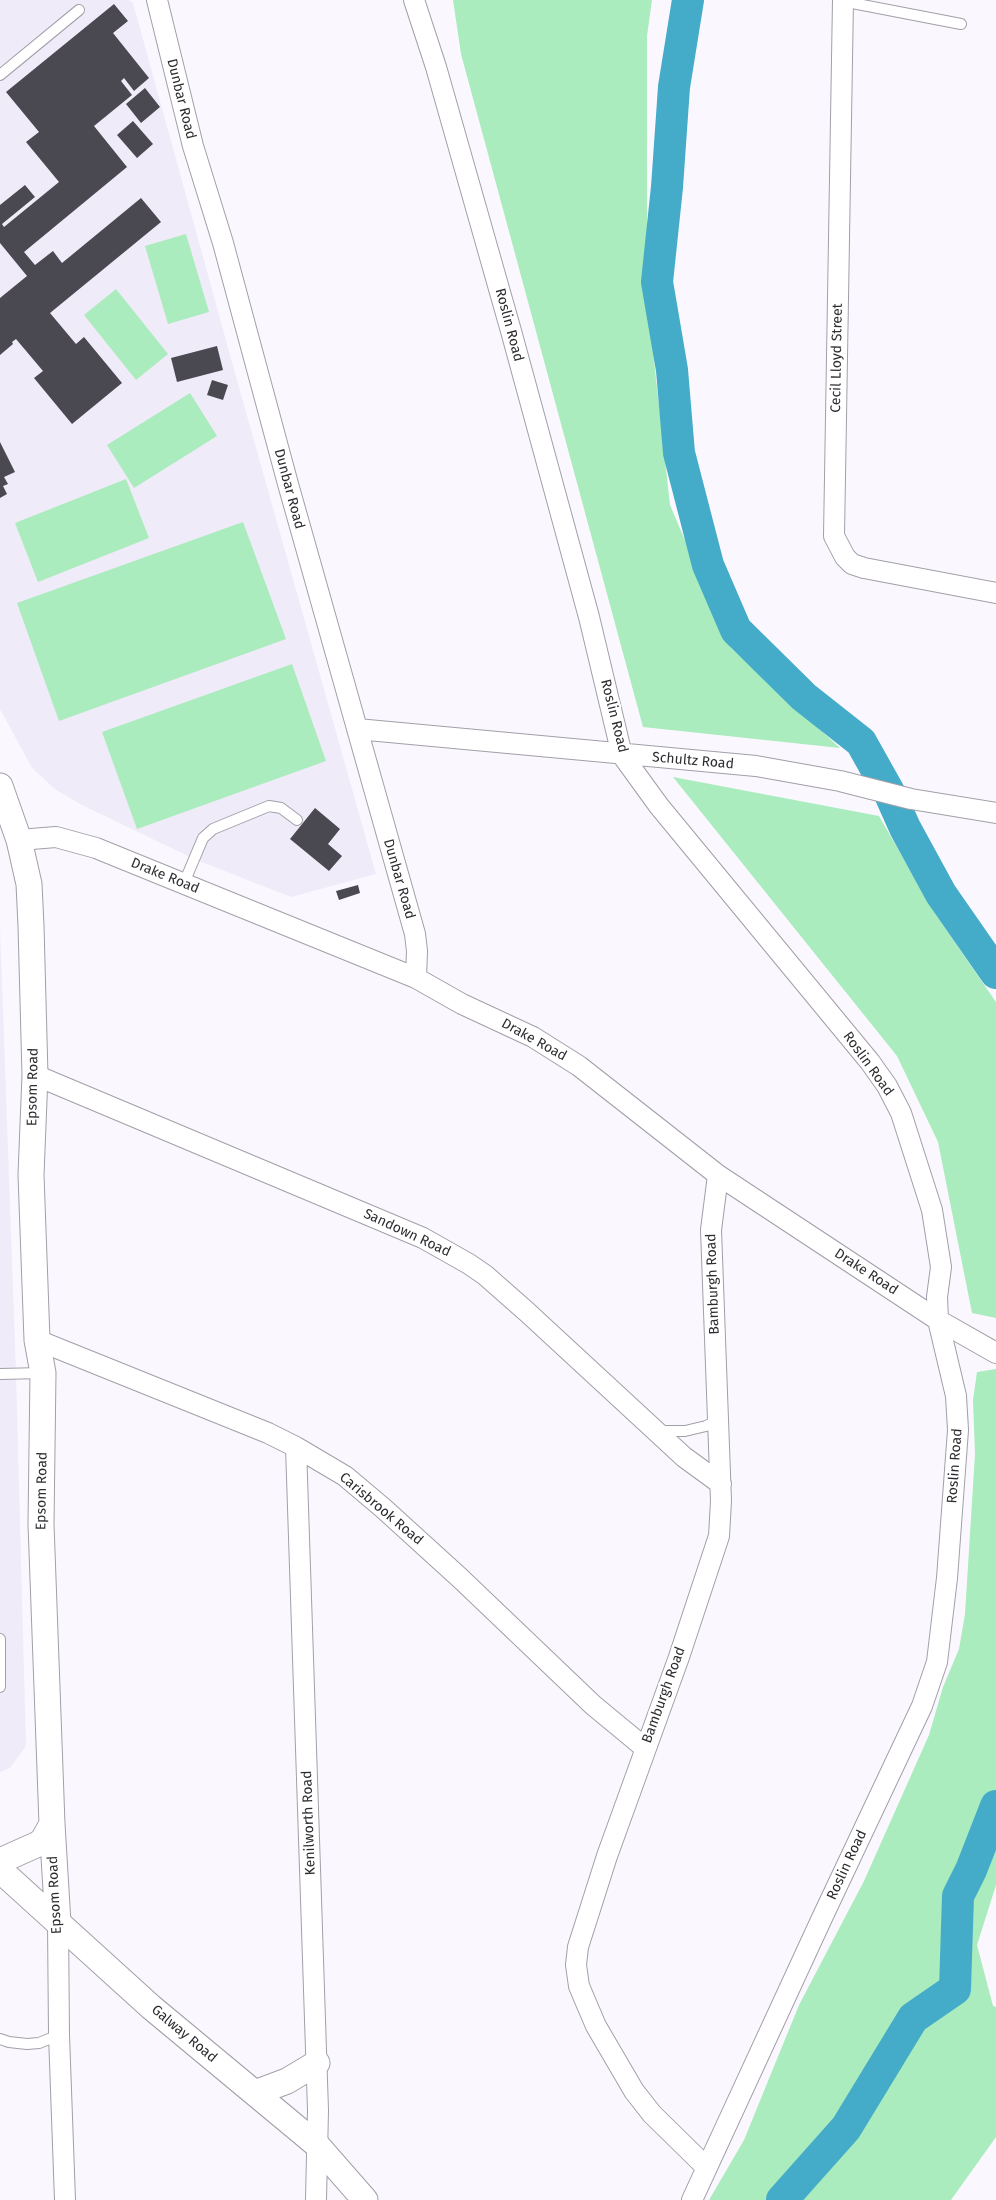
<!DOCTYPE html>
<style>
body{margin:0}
canvas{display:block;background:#faf7ff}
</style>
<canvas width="996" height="2200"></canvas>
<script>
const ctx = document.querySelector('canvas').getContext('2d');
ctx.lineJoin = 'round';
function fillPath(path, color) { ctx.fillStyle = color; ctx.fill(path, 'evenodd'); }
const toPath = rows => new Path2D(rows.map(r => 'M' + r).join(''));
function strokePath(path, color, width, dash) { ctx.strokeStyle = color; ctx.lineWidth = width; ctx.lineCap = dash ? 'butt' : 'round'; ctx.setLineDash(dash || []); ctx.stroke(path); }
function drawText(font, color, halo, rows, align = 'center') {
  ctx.font = font + ' "Fira Sans",sans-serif'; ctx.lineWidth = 5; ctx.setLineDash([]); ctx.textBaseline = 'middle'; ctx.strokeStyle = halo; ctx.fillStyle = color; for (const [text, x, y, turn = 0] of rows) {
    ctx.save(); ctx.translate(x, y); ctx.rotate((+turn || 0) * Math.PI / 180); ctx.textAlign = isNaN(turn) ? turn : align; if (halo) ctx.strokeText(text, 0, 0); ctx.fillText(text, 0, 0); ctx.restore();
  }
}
const built = toPath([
 [0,0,129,0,133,3,235,373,376,874,291,897,194,859,82,805,56,790,32,768,0,709],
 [0,927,16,1373,26,1746,10,1768,0,1772]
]);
const green = toPath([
 [453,0,652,0,647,36,647,298,670,505,731,648,840,748,643,727,461,54],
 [186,234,209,312,168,324,145,246],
 [116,289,168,354,136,380,84,315],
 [190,393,217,436,134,488,107,445],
 [126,479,149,538,38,582,15,523],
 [243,522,286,639,59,721,17,603],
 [292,664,326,761,137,829,102,732],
 [673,777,879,816,934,912,996,1002,996,1318,972,1313,938,1142,897,1056],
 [996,1369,996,1885,977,1945,993,2006,996,2007,996,2137,951,2200,709,2200,744,2140,799,2005,864,1881,929,1735,943,1687,959,1649,965,1614,975,1454,973,1400,977,1372]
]);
const river = toPath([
 [688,0,674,87,667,187,657,282,672,370,679,453,708,565,736,630,804,697,861,742,889,792,905,828,941,894,996,973],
 [782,2200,846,2128,913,2018,955,1989,958,1896,971,1870,996,1806]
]);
const building = toPath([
 [114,4,128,21,113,33,149,78,134,91,124,78,121,81,132,95,94,126,127,167,24,252,35,265,53,251,62,263,141,198,161,222,50,313,76,344,84,337,122,383,72,424,34,378,43,371,16,339,12,342,13,344,0,355,0,298,27,276,0,243,0,205,25,185,35,197,2,224,4,227,59,182,26,142,39,132,6,92],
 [145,88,160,107,141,123,126,104],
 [133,121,153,144,137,158,117,135],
 [217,346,223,370,177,382,171,358],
 [212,380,228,385,223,400,207,395],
 [0,442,15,472,4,477,8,484,3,486,7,494,0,498],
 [315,808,340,829,328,844,342,856,329,871,290,839],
 [358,885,360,893,339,900,336,891]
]);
const service = toPath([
 [842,1,961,24],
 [0,75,79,10],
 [184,883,203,838,213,829,269,806,281,808,297,820],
 [0,1374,42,1373],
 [658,1431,685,1431,706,1426,718,1420],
 [0,1639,0,1687],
 [0,2039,9,2042,27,2044,39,2043,59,2035]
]);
const minor = toPath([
 [157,0,193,146,223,243,288,484,415,934,417,951,416,978],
 [414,0,436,67,511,331,589,617,622,755,659,806,870,1062,887,1086,901,1113,932,1210,941,1267,937,1297,938,1320,956,1396,958,1430,947,1578,937,1662,922,1706,822,1918,692,2200],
 [843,0,834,536,845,557,852,564,864,568,996,593],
 [357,729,756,766,840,781,911,799,996,813],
 [19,840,56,837,96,848,416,978,462,1004,533,1037,579,1066,718,1175,938,1320,996,1353],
 [35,1075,423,1238,469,1264,485,1275,527,1312,684,1457,721,1484],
 [37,1340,268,1433,296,1447,345,1476,383,1508,460,1578,593,1705,645,1748],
 [296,1447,318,2110,316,2200],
 [58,1923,59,2035,65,2200],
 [706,2167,652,2114,634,2091,596,2026,587,2005,579,1986,576,1965,578,1947,607,1856,679,1657,719,1536,721,1501,711,1230,718,1175]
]);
const tertiary = toPath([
 [0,786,19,840,29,884,31,926,35,1075,31,1175,37,1340,43,1373,41,1524,52,1824,58,1923],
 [0,1861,38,1844,43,1840,52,1824],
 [0,1870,151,2007,316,2144,365,2200],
 [255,2093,287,2081,317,2063]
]);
const streetNames = [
 ["Dunbar Road",181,99,76],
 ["Roslin Road",509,325,75],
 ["Cecil Lloyd Street",837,358,-89],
 ["Dunbar Road",289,489,75],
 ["Roslin Road",614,716,76],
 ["Schultz Road",693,761,5],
 ["Drake Road",165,876,22],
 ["Dunbar Road",399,879,74],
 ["Drake Road",534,1040,29],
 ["Roslin Road",868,1064,54],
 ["Epsom Road",33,1087,-89],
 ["Sandown Road",407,1233,25],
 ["Drake Road",866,1272,33],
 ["Bamburgh Road",713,1284,-92],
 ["Roslin Road",955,1466,-86],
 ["Epsom Road",42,1491,-89],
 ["Carisbrook Road",381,1509,40],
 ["Bamburgh Road",664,1695,-70],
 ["Kenilworth Road",309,1823,-92],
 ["Roslin Road",847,1865,-65],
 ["Epsom Road",55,1895,-93],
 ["Galway Road",184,2034,40]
];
fillPath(built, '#f0ebf9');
fillPath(green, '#aaecbd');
strokePath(river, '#44acc9', 32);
fillPath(building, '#4a4850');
strokePath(service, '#a29fa8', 12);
strokePath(minor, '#a29fa8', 22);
strokePath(tertiary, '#a29fa8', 27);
strokePath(service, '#fff', 10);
strokePath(minor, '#fff', 20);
strokePath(tertiary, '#fff', 25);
drawText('14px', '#2e2c30', '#fff', streetNames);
</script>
